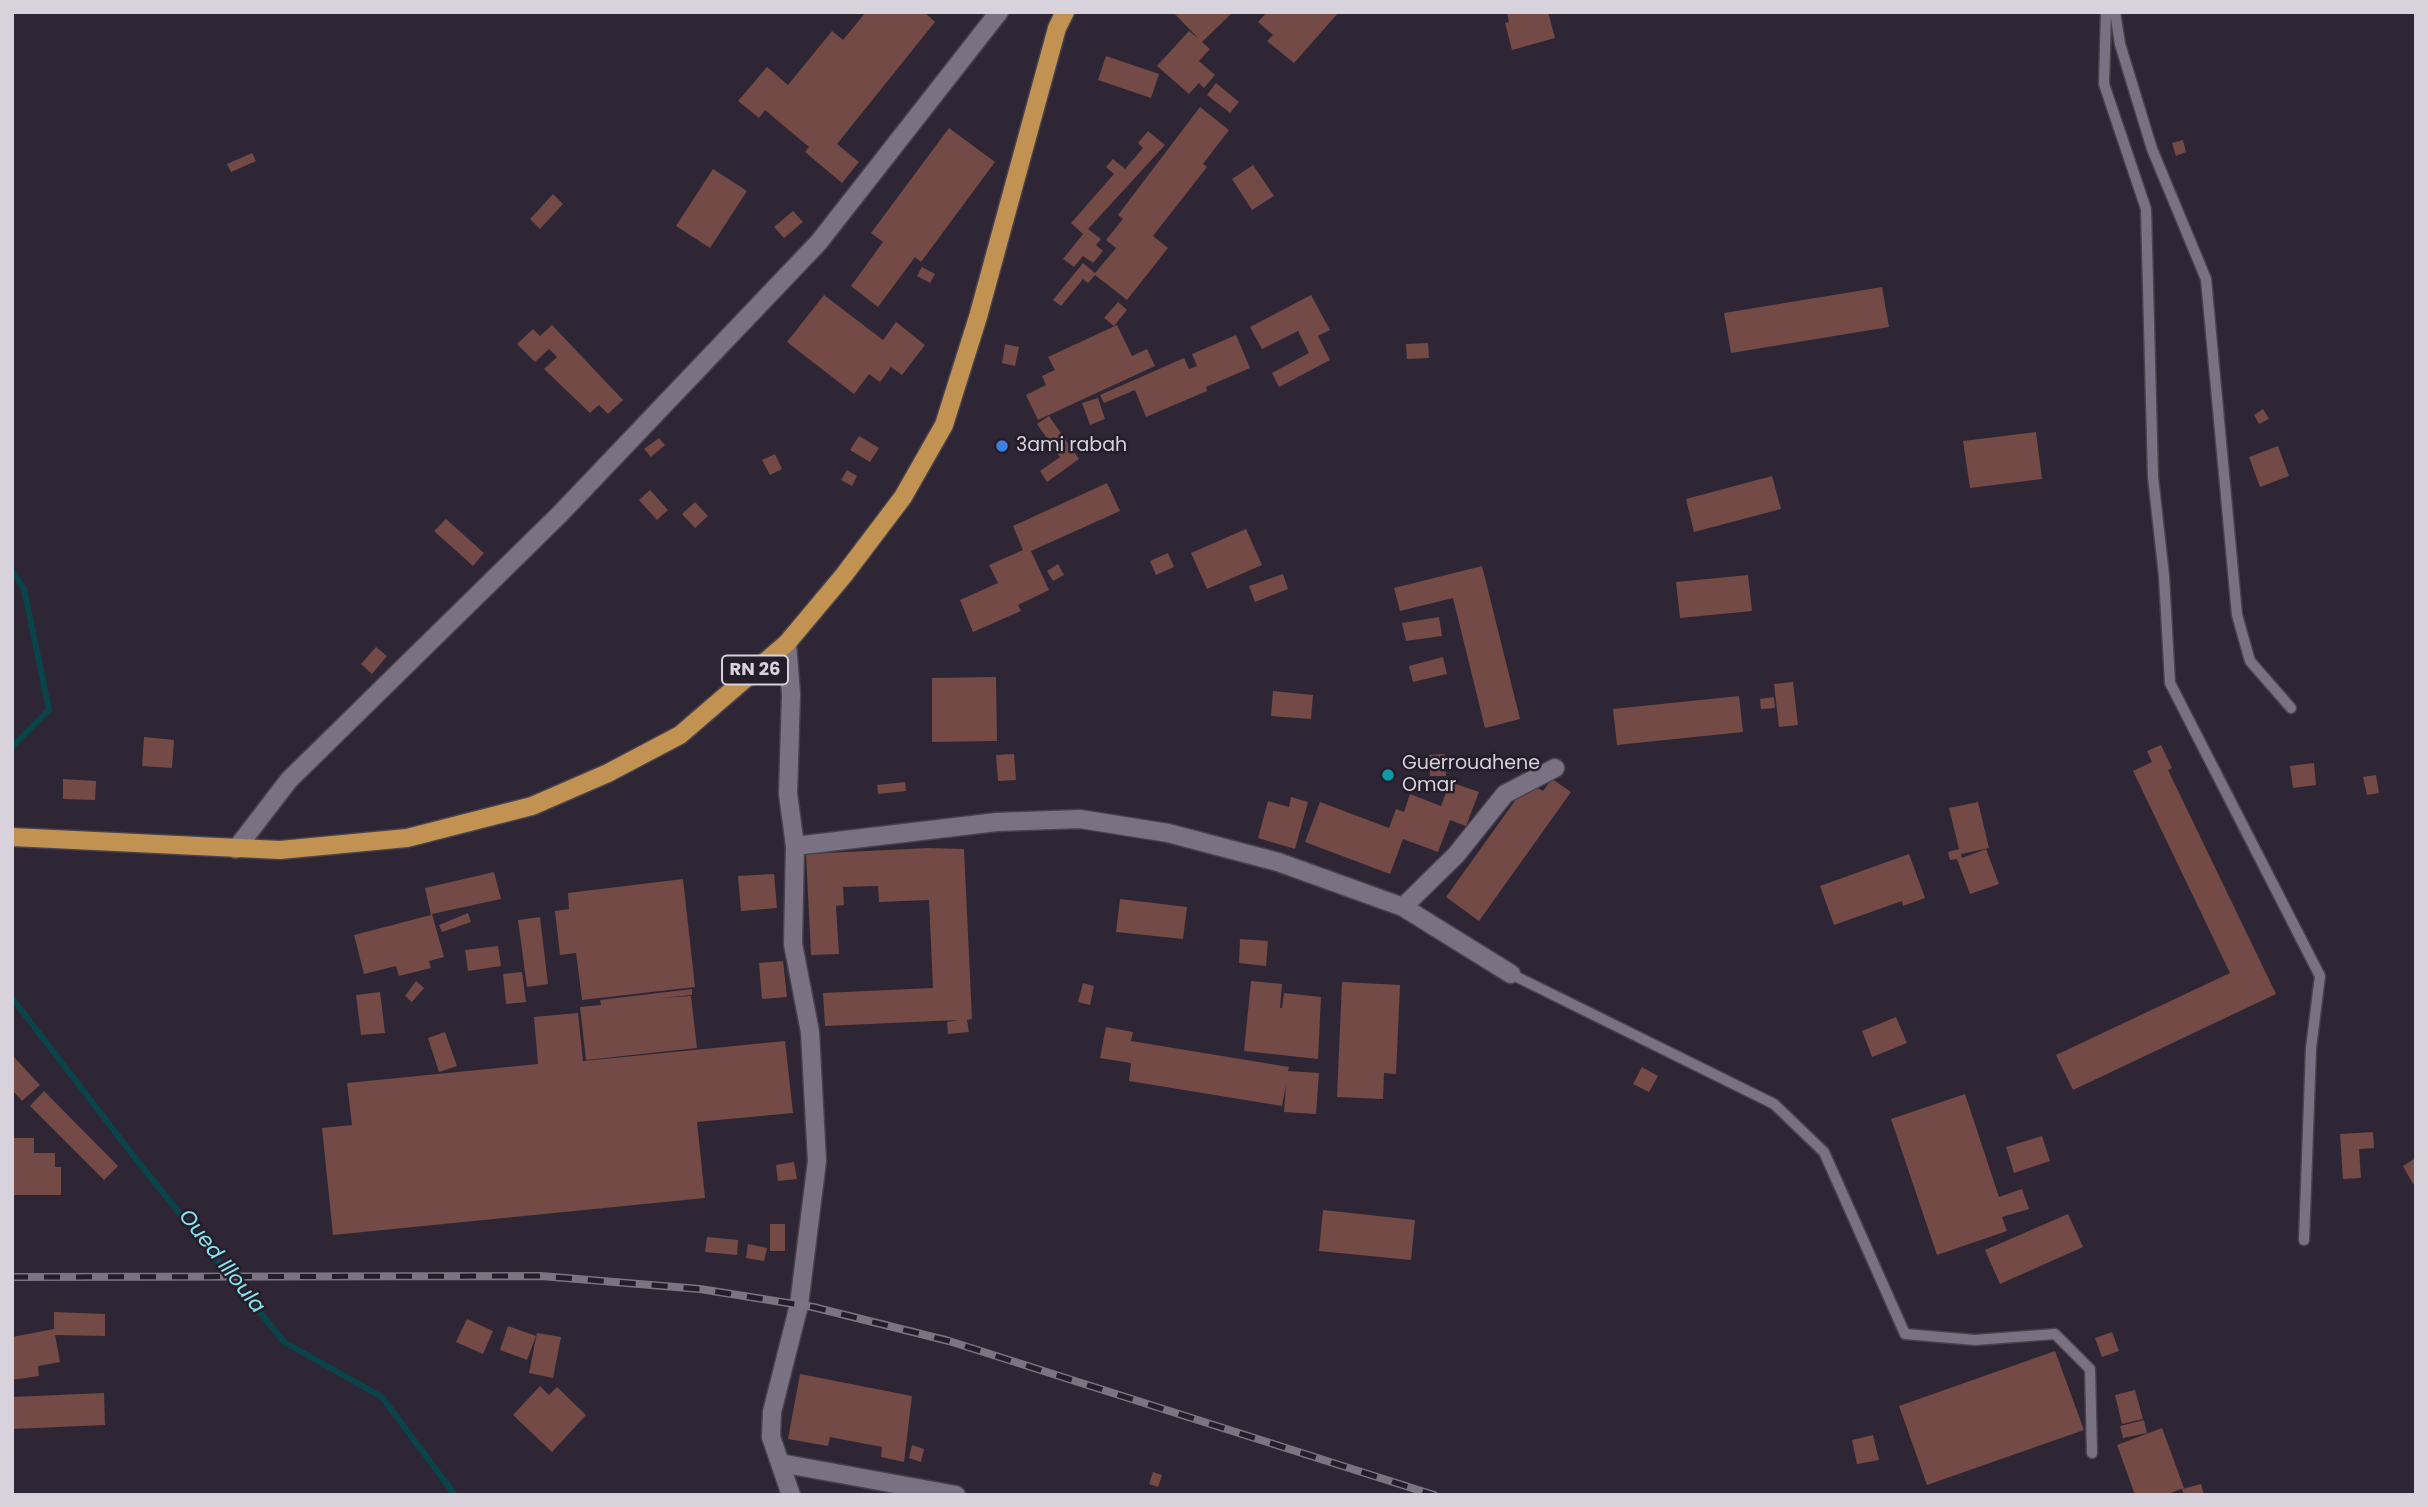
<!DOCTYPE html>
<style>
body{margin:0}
#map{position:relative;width:2428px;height:1507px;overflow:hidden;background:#2e2634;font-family:Poppins,sans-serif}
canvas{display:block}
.frame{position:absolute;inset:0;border:14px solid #d7d2db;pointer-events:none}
</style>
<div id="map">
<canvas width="2428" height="1507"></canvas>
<div class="frame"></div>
</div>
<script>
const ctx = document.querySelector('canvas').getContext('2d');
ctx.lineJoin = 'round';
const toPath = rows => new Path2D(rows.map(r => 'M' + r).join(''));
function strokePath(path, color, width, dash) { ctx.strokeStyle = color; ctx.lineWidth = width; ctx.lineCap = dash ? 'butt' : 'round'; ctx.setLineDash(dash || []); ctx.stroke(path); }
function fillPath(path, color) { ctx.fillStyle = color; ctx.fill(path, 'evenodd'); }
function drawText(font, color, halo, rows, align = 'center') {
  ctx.font = font + ' Poppins,sans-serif'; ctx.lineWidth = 5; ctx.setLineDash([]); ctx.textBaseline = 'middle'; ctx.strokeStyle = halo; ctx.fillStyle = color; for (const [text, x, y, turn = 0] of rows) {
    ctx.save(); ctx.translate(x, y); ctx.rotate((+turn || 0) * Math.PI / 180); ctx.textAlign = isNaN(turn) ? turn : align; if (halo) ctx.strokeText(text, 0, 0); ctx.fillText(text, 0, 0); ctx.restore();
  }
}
const stream = toPath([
 [12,570,24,589,49,710,12,747],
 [12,998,139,1163,284,1342,382,1397,455,1495]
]);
const building = toPath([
 [866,12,924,12,935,22,837,144,859,162,842,183,805,152,809,147,765,110,759,118,738,101,767,67,788,85,832,31,843,40],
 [1173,12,1233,12,1202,42,1210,49,1199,61,1215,75,1204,88,1199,83,1189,94,1157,66,1189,31,1199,39],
 [1267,12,1339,12,1294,63,1267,41,1273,35,1258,22],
 [1507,12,1548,12,1555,38,1512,50,1505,23,1509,22],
 [1106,56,1159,74,1151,98,1098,80],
 [1216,83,1239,102,1230,113,1207,95],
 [1200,107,1229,130,1203,164,1207,167,1153,236,1168,248,1127,300,1095,275,1088,283,1083,279,1061,306,1053,300,1083,263,1095,273,1116,248,1106,240,1123,219,1118,215],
 [949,128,995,162,921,262,915,257,878,307,851,286,883,242,871,233],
 [1148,131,1165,145,1088,229,1101,239,1096,245,1103,251,1093,263,1083,256,1074,267,1063,259,1083,234,1071,223,1114,174,1106,167,1113,159,1125,169,1143,148,1138,143],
 [2183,140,2186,152,2176,156,2172,143],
 [252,153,256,161,231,172,227,164],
 [1253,165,1274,196,1252,210,1232,179],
 [713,169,747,191,710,248,676,226],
 [553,194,563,204,540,229,530,219],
 [793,211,803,222,784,238,774,227],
 [922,267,935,274,930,283,917,276],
 [1882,287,1889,327,1731,353,1724,313],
 [824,295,883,340,896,322,925,345,902,375,891,367,880,382,869,374,854,394,787,342],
 [1311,295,1330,330,1318,336,1330,360,1279,387,1272,373,1309,353,1298,331,1262,349,1250,327],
 [1118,302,1127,310,1114,326,1104,318],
 [552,325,623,400,608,414,599,405,590,413,544,369,557,357,549,349,535,362,517,344,533,329,540,336],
 [1117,325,1132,356,1147,349,1155,366,1038,420,1026,395,1046,385,1042,376,1055,370,1048,357],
 [1236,335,1250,368,1206,387,1207,391,1146,417,1135,390,1104,403,1100,395,1184,358,1189,369,1197,366,1192,354],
 [1428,343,1429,358,1407,359,1406,344],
 [1005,344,1019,347,1015,366,1002,363],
 [1098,398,1105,419,1090,425,1082,403],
 [2263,409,2269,419,2259,424,2254,415],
 [1049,416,1079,459,1047,482,1040,471,1060,457,1037,424],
 [2036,432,2042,479,1970,488,1963,441],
 [859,436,879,448,870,462,850,450],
 [659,438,665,445,651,457,644,449],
 [2278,446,2289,476,2260,487,2249,457],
 [775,454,782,469,770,475,762,460],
 [847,470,857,476,852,486,841,480],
 [1772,476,1781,509,1694,532,1686,499],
 [1107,483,1120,511,1031,551,1049,590,1018,605,1021,611,973,632,960,600,998,583,989,565,1023,550,1013,526],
 [650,490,668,510,657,520,639,500],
 [695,502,708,516,695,528,682,514],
 [446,519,484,553,473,566,434,531],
 [1246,529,1262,565,1207,589,1191,553],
 [1168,553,1174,567,1156,575,1150,561],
 [1058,564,1064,575,1053,581,1047,571],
 [1482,566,1520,719,1485,728,1453,598,1400,611,1394,588],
 [1283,574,1288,589,1255,602,1249,586],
 [1748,575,1752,611,1680,618,1676,582],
 [1439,617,1442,636,1406,641,1402,623],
 [376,647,387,656,372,674,361,664],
 [1443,657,1447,674,1413,682,1409,666],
 [996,677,997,741,932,742,932,678],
 [1793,682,1798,725,1779,727,1774,684],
 [1273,691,1313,695,1311,719,1271,716],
 [1739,696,1743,732,1617,745,1613,709],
 [1774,697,1775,708,1761,709,1760,699],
 [144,737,174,740,172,768,142,766],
 [2161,745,2172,768,2168,770,2276,994,2073,1090,2056,1055,2230,973,2133,771,2152,762,2147,751],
 [1014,754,1016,780,998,781,996,755],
 [1445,754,1446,776,1430,776,1429,755],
 [2314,763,2316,785,2293,788,2290,766],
 [2376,775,2379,793,2367,795,2363,777],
 [63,779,96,781,95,800,63,799],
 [1552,779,1571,792,1479,921,1446,897,1522,791,1526,794,1533,785,1543,791],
 [905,782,906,791,878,794,877,785],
 [1450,782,1479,792,1466,826,1450,820,1438,852,1403,839,1390,874,1305,842,1320,802,1389,828,1396,809,1404,812,1410,794,1441,806],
 [1291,797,1308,802,1295,849,1258,838,1268,801,1289,807],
 [1978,802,1989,848,1961,854,1962,858,1986,849,1999,884,1970,894,1957,859,1950,860,1948,852,1959,849,1949,808],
 [928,848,964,849,972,1019,967,1020,969,1032,948,1034,947,1022,958,1020,825,1026,823,993,933,988,929,900,879,902,878,886,843,887,844,905,836,906,839,954,811,955,806,854],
 [1909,854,1925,898,1903,906,1902,901,1834,925,1820,886],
 [494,872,501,899,432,914,444,957,429,961,431,968,399,976,396,966,364,974,354,935,431,915,425,888],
 [774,874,777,908,741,911,738,876],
 [683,879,695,987,582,1000,576,953,560,955,555,911,569,909,568,893],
 [1120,899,1187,907,1183,939,1116,932],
 [468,913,471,922,442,932,439,925],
 [540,917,548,984,527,987,518,920],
 [1240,939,1268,941,1266,966,1239,963],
 [498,946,501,966,468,971,465,950],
 [783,961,787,997,762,999,759,963],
 [522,972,526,1002,506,1004,503,974],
 [416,981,424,988,412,1002,405,996],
 [1251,981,1282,984,1280,1008,1282,1008,1284,993,1321,997,1318,1059,1244,1051],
 [1342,982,1400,985,1396,1074,1384,1073,1383,1099,1337,1097],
 [1083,983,1094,986,1090,1005,1078,1002],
 [692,989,692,995,660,998,691,996,697,1048,586,1060,580,1007,601,1005,600,1000],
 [380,992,385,1033,361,1035,356,995],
 [578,1013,583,1061,785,1041,793,1113,697,1122,705,1198,333,1235,322,1128,352,1125,347,1083,538,1064,534,1017],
 [1896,1017,1907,1043,1872,1057,1862,1031],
 [1106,1027,1133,1032,1131,1041,1289,1067,1288,1071,1319,1073,1316,1114,1284,1112,1286,1085,1282,1106,1129,1081,1131,1063,1100,1058],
 [445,1032,457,1066,439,1072,428,1038],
 [12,1055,40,1085,22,1101,12,1090],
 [1642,1067,1658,1076,1649,1092,1633,1084],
 [44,1091,118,1166,104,1180,30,1106],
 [1965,1094,1999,1197,2022,1189,2029,1209,2002,1217,2007,1231,1937,1255,1891,1119],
 [2373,1132,2374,1148,2359,1149,2361,1178,2343,1179,2340,1134],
 [2042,1136,2050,1161,2014,1173,2006,1147],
 [12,1138,34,1138,34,1153,55,1153,55,1167,61,1167,61,1195,12,1195],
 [2414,1159,2416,1183,2413,1184,2403,1166],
 [794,1162,797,1179,778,1181,776,1165],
 [1323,1210,1415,1220,1411,1260,1319,1251],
 [2068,1214,2083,1247,2000,1284,1985,1250],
 [770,1224,785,1224,785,1251,770,1251],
 [707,1237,738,1240,737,1255,705,1252],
 [748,1244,767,1248,764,1261,746,1258],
 [54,1312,105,1314,105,1336,55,1335,60,1362,38,1366,39,1376,12,1380,12,1337,54,1329],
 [467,1319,493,1331,483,1354,456,1342],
 [508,1326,536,1336,527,1360,500,1350],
 [2112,1332,2119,1351,2102,1357,2095,1338],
 [537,1333,561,1337,553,1378,529,1373],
 [2055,1351,2084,1430,1927,1485,1899,1406],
 [800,1374,912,1396,904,1462,881,1457,882,1447,830,1437,828,1446,788,1439],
 [540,1386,549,1395,557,1387,586,1415,552,1452,513,1415],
 [2135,1390,2143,1419,2122,1424,2115,1395],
 [104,1393,105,1425,12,1429,12,1397],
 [2144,1420,2147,1433,2123,1438,2120,1426],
 [2162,1428,2184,1488,2165,1495,2135,1495,2117,1445],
 [1873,1435,1879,1460,1857,1464,1852,1440],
 [912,1445,924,1449,921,1462,909,1458],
 [1153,1472,1162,1475,1158,1487,1149,1484],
 [2201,1484,2204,1495,2184,1495,2182,1489]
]);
const service = toPath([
 [2106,12,2104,84,2146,209,2153,477,2164,576,2170,683,2320,976,2311,1048,2304,1240],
 [2115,12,2120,44,2152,149,2206,279,2237,615,2250,661,2291,708],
 [1511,974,1774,1104,1824,1152,1905,1334,1975,1340,2055,1334,2090,1369,2092,1453]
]);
const minor = toPath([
 [795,846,997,822,1080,819,1168,833,1278,862,1403,907,1511,974],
 [236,849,289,780,560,514,819,242,999,12],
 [1403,907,1456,855,1505,794,1555,768],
 [780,1463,956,1495]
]);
const tertiary = toPath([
 [787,643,791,694,788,794,795,846,793,944,810,1032,817,1161,799,1305,772,1412,771,1437,791,1495]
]);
const primary = toPath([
 [12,837,280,850,407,838,532,806,608,773,680,735,787,643,844,575,903,497,944,425,978,317,1057,28,1065,12]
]);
const rail = toPath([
 [12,1277,541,1276,700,1289,813,1307,949,1341,1434,1495]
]);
const markers = [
 [1002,446,7,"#3f7fe0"],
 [1388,775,7,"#0f9aa8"]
];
const shields = [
 [755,670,66]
];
const shieldNames = [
 ["RN 26",755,670]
];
const poiNames = [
 ["3ami rabah",1016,446],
 ["Guerrouahene",1402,764],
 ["Omar",1402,786]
];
const waterNames = [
 ["Oued Illoula",221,1262,52]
];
strokePath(stream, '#0a444b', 6);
fillPath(building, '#734a45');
strokePath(service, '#48424d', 13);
strokePath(minor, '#48424d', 21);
strokePath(tertiary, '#48424d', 21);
strokePath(primary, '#48424d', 21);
strokePath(service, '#7a7282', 10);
strokePath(minor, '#7a7282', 18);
strokePath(tertiary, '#7a7282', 18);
strokePath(primary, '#c19252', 18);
strokePath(rail, '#7c7581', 8);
strokePath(rail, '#241d2a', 5, [16]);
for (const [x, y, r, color] of markers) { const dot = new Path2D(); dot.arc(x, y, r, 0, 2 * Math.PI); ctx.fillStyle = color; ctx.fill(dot); strokePath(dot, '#241d2a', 2.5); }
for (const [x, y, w] of shields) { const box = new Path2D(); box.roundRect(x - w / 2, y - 14.5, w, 29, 5); ctx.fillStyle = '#241d2a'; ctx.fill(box); strokePath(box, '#d7d2db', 2); }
drawText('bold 18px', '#d7d2db', null, shieldNames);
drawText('19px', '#d7d2db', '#241d2a', poiNames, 'left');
drawText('italic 21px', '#8be3f0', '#241d2a', waterNames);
</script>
